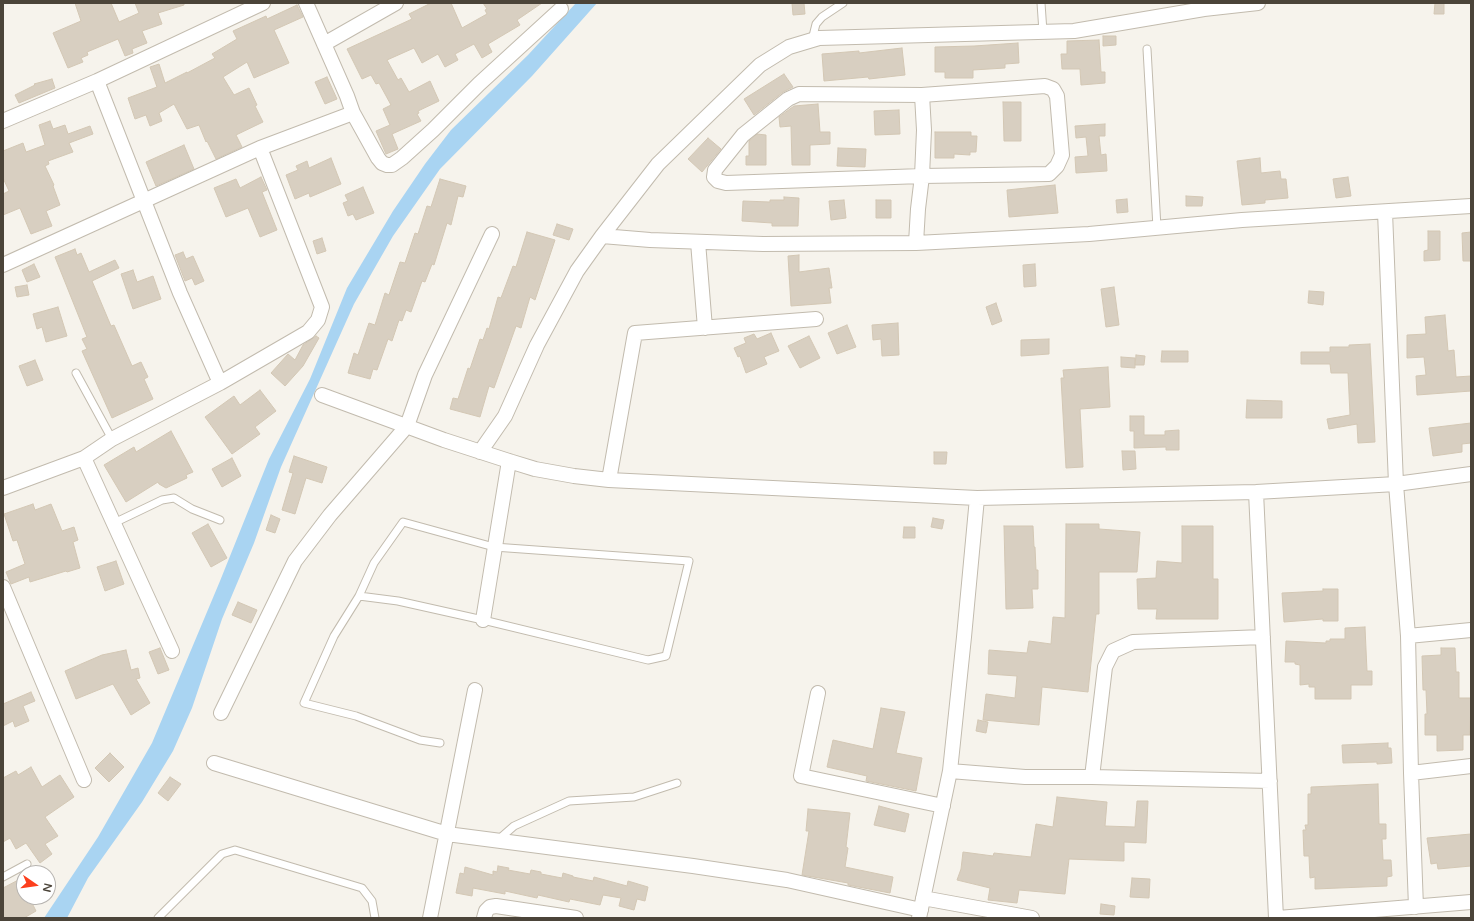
<!DOCTYPE html>
<style>
body{margin:0}
#map{position:relative;width:1474px;height:921px;overflow:hidden;background:#f6f3ec;font-family:"Varela Round",sans-serif}
canvas{display:block}
.frame{position:absolute;inset:0;border:4px solid #4b4439;pointer-events:none}
.north{position:absolute;left:16px;top:865px;width:40px;height:40px;box-sizing:border-box;background:#fff;border:1px solid #b7b4b0;border-radius:50%;rotate:103deg;font-size:11px;font-weight:700;line-height:16px;text-align:center;color:#4b4439}
.north::after{content:'';display:block;margin:auto;width:14px;height:18px;background:#fc3f1d;clip-path:polygon(50% 0,100% 100%,50% 72%,0 100%)}
</style>
<div id="map">
<canvas width="1474" height="921"></canvas>
<div class="frame"></div>
<div class="north">N</div>
</div>
<script>
const ctx = document.querySelector('canvas').getContext('2d');
ctx.lineJoin = 'round';
function fillPath(path, color) { ctx.fillStyle = color; ctx.fill(path, 'evenodd'); }
const toPath = rows => new Path2D(rows.map(r => 'M' + r).join(''));
function strokePath(path, color, width, dash) { ctx.strokeStyle = color; ctx.lineWidth = width; ctx.lineCap = dash ? 'butt' : 'round'; ctx.setLineDash(dash || []); ctx.stroke(path); }
const water = toPath([
 [576,3,597,3,532,76,440,169,393,236,354,304,281,467,254,543,222,619,192,708,173,751,142,802,88,878,67,918,44,918,98,837,152,743,220,581,269,459,310,379,347,288,393,211,425,164,451,130,528,55]
]);
const building = toPath([
 [75,3,111,3,119,22,139,13,135,3,184,3,184,5,158,13,162,24,142,31,147,43,132,49,133,53,125,56,118,39,87,52,88,55,81,58,83,62,68,68,53,33,81,21,75,3],
 [431,3,451,3,462,28,487,14,485,10,487,9,483,3,542,3,517,20,520,25,488,44,492,52,482,58,474,44,455,54,458,60,445,67,438,54,422,63,414,48,387,60,398,80,401,78,409,92,430,81,439,101,418,111,419,113,417,114,421,121,392,134,398,149,386,154,376,131,390,125,383,109,391,105,379,83,376,84,371,75,362,79,347,49,412,19,409,14,431,3],
 [792,3,804,3,805,14,793,15,792,3],
 [1435,3,1444,3,1444,14,1434,14,1435,3],
 [297,5,303,17,274,30,289,63,254,78,247,62,223,77,234,95,249,88,257,105,255,106,263,122,236,135,242,147,216,159,207,141,206,142,199,125,187,129,174,104,159,113,162,121,150,126,146,115,135,119,128,98,157,87,150,67,159,64,165,83,187,72,187,73,215,58,212,54,237,39,233,31,266,16,267,19,297,5],
 [1103,36,1116,36,1116,45,1103,46,1103,36],
 [1099,40,1101,72,1105,72,1105,83,1081,85,1080,69,1062,69,1061,54,1067,54,1067,41,1099,40],
 [1018,43,1019,63,1005,64,1005,68,973,70,973,78,945,78,945,72,935,72,935,47,974,46,1018,43],
 [902,48,905,75,869,79,868,77,824,81,822,54,859,51,859,53,902,48],
 [784,74,793,87,783,92,754,115,744,99,784,74],
 [327,77,337,99,325,104,315,82,327,77],
 [52,79,55,88,19,103,15,95,35,85,34,84,52,79],
 [1003,102,1021,102,1021,141,1004,141,1003,102],
 [818,104,820,132,830,132,830,144,810,145,810,165,792,165,791,126,780,127,779,117,794,106,818,104],
 [899,110,900,134,875,135,874,111,899,110],
 [50,121,53,129,65,125,68,134,90,126,93,134,69,143,73,152,48,161,49,164,45,166,54,185,53,186,60,205,46,211,52,226,31,234,20,208,3,215,3,194,9,191,3,178,3,151,23,143,26,152,45,145,39,125,50,121],
 [1105,124,1105,136,1099,136,1101,155,1106,154,1107,171,1076,173,1075,157,1088,156,1086,137,1076,138,1075,126,1105,124],
 [935,132,971,132,971,136,977,136,976,152,970,152,970,155,954,154,954,158,935,158,935,132],
 [757,134,766,135,766,165,746,165,746,156,749,156,749,141,757,134],
 [708,138,721,149,702,172,688,159,708,138],
 [184,145,194,169,156,186,146,162,184,145],
 [838,148,866,149,865,167,837,166,838,148],
 [331,158,341,184,310,197,309,193,295,199,286,175,298,170,296,166,307,161,309,168,331,158],
 [1260,158,1261,173,1280,171,1281,179,1286,179,1288,198,1265,200,1265,203,1242,205,1237,161,1260,158],
 [261,177,267,190,262,192,277,230,260,237,248,208,226,217,214,188,236,179,240,188,261,177],
 [1348,177,1351,196,1336,198,1333,179,1348,177],
 [440,179,466,186,463,197,458,196,451,225,447,223,434,265,432,264,425,282,422,281,411,312,406,310,402,321,399,320,392,341,388,339,377,370,373,369,370,379,348,373,354,353,358,355,369,323,375,325,385,293,389,295,400,262,405,263,415,233,418,234,427,206,431,207,440,179],
 [1055,185,1058,213,1009,217,1007,190,1055,185],
 [363,187,374,213,356,220,353,214,348,216,343,203,348,201,345,195,363,187],
 [1186,196,1203,197,1202,206,1186,206,1186,196],
 [784,197,799,198,798,226,772,226,772,223,742,221,743,201,770,202,770,200,784,200,784,197],
 [1127,199,1128,212,1117,213,1116,200,1127,199],
 [844,200,846,218,831,220,829,201,844,200],
 [876,200,891,200,891,218,876,218,876,200],
 [557,224,573,229,569,240,553,235,557,224],
 [1428,231,1440,231,1440,260,1424,261,1424,251,1428,250,1428,231],
 [527,232,555,240,535,300,530,297,521,328,516,326,494,388,489,386,480,417,450,409,453,398,458,399,468,368,470,369,480,339,483,340,487,328,489,329,498,297,501,298,513,266,516,267,527,232],
 [1471,232,1471,261,1463,261,1462,233,1471,232],
 [322,238,326,251,317,254,313,241,322,238],
 [75,249,77,255,81,253,89,272,115,260,119,268,92,281,111,326,114,325,132,366,141,362,148,377,144,379,153,399,112,418,82,351,87,349,82,339,87,337,55,257,75,249],
 [183,252,186,259,193,256,204,281,195,285,192,278,185,281,175,255,183,252],
 [799,255,799,272,829,268,832,288,829,288,831,303,791,306,788,256,799,255],
 [34,264,40,277,27,282,22,270,34,264],
 [1035,264,1036,286,1024,287,1023,265,1035,264],
 [133,270,137,282,153,276,161,299,133,309,121,274,133,270],
 [27,285,29,295,17,297,15,287,27,285],
 [1114,287,1119,325,1106,327,1101,289,1114,287],
 [1309,291,1324,292,1323,305,1308,303,1309,291],
 [996,303,1002,321,992,325,986,307,996,303],
 [58,307,67,336,46,342,42,327,37,329,33,314,58,307],
 [1445,315,1448,351,1454,350,1456,377,1471,376,1471,391,1417,395,1416,376,1426,375,1424,357,1407,358,1407,335,1426,334,1425,317,1445,315],
 [898,323,899,355,882,356,881,339,873,340,872,325,898,323],
 [847,325,856,347,837,354,828,333,847,325],
 [771,333,779,351,764,357,767,364,746,373,740,356,738,357,734,348,746,343,744,338,754,334,757,339,771,333],
 [316,336,319,338,303,366,285,386,271,373,288,354,295,360,303,345,316,336],
 [809,336,820,358,800,368,788,346,809,336],
 [1049,339,1049,354,1021,356,1021,340,1049,339],
 [1370,344,1375,442,1358,443,1357,424,1329,429,1327,419,1350,415,1348,373,1331,373,1330,364,1301,364,1301,352,1330,352,1330,347,1349,347,1349,345,1370,344],
 [1162,351,1188,351,1188,362,1161,362,1162,351],
 [1136,355,1145,356,1144,365,1135,365,1136,355],
 [1121,357,1135,358,1135,368,1121,367,1121,357],
 [35,360,43,380,27,386,19,366,35,360],
 [1108,367,1110,407,1080,409,1083,467,1066,468,1061,378,1064,378,1063,370,1108,367],
 [260,390,276,411,255,427,260,434,232,454,205,417,234,396,240,405,260,390],
 [1247,400,1282,401,1282,418,1246,418,1247,400],
 [1130,416,1144,416,1144,435,1165,435,1165,431,1179,430,1179,450,1166,450,1166,447,1134,448,1134,431,1130,431,1130,416],
 [1471,423,1471,443,1462,444,1462,452,1433,456,1429,428,1471,423],
 [171,431,193,472,186,475,187,478,166,488,159,484,158,482,126,502,104,465,134,447,136,452,171,431],
 [1122,451,1135,451,1136,469,1123,470,1122,451],
 [934,452,947,452,946,464,934,464,934,452],
 [294,456,327,467,322,483,306,478,295,514,282,510,293,473,289,472,294,456],
 [232,458,241,476,222,487,212,469,232,458],
 [33,504,35,510,51,504,62,531,74,527,78,540,73,542,80,568,67,572,66,571,30,582,29,577,11,584,6,572,25,564,17,540,13,541,4,514,33,504],
 [271,515,280,519,275,533,266,530,271,515],
 [933,518,944,520,942,529,931,527,933,518],
 [208,524,227,558,211,567,192,533,208,524],
 [1066,524,1099,524,1099,529,1140,532,1137,572,1099,572,1099,614,1096,614,1088,692,1042,687,1039,725,983,720,986,694,1015,698,1017,676,988,674,989,650,1027,653,1029,641,1051,644,1053,617,1065,618,1066,524],
 [1004,526,1033,526,1034,547,1035,547,1036,570,1038,570,1038,589,1032,589,1033,608,1006,609,1004,526],
 [1182,526,1213,526,1213,579,1218,579,1218,619,1156,619,1157,609,1138,609,1137,579,1156,578,1157,561,1182,563,1182,526],
 [904,527,915,527,915,538,903,538,904,527],
 [116,561,124,584,105,591,97,567,116,561],
 [1323,589,1338,589,1338,621,1323,621,1323,619,1284,622,1282,593,1323,591,1323,589],
 [238,602,257,610,251,623,232,615,238,602],
 [1365,627,1367,671,1372,671,1372,685,1351,685,1351,699,1315,699,1315,687,1309,687,1309,684,1300,685,1300,665,1295,664,1295,662,1285,662,1286,641,1326,643,1326,641,1330,641,1330,639,1345,639,1345,628,1365,627],
 [160,648,169,670,158,674,149,652,160,648],
 [1441,648,1455,648,1456,672,1459,672,1459,698,1471,698,1470,735,1463,735,1463,750,1437,751,1437,735,1425,735,1425,714,1427,714,1426,690,1423,690,1422,656,1441,655,1441,648],
 [126,650,131,670,138,668,140,678,136,679,150,703,131,715,113,684,76,699,65,671,102,655,126,650],
 [31,692,35,701,23,706,29,721,15,727,13,721,3,726,3,704,31,692],
 [881,708,905,712,896,753,922,758,916,791,866,781,867,776,827,767,833,740,873,749,881,708],
 [978,720,988,722,986,733,976,731,978,720],
 [1388,743,1388,748,1391,748,1392,763,1377,764,1377,762,1343,763,1342,745,1388,743],
 [110,753,124,767,109,782,95,768,110,753],
 [31,767,42,787,60,775,74,797,45,817,58,836,45,844,52,854,40,863,26,843,16,849,10,838,3,842,3,778,16,771,18,775,31,767],
 [170,777,181,784,168,801,158,793,170,777],
 [1378,784,1379,824,1386,824,1386,839,1382,839,1383,860,1391,860,1392,876,1387,877,1387,886,1315,889,1315,877,1310,878,1309,856,1304,856,1303,830,1306,830,1305,825,1308,825,1308,794,1311,794,1311,787,1378,784],
 [1057,797,1107,802,1105,826,1135,827,1137,801,1148,801,1146,843,1124,842,1124,861,1069,859,1065,894,1019,890,1017,903,988,900,990,888,957,880,961,869,963,852,993,856,994,853,1031,857,1036,824,1053,827,1057,797],
 [879,806,909,814,905,832,874,825,879,806],
 [808,809,850,813,846,847,848,848,845,867,893,877,890,893,848,885,848,883,802,875,809,831,806,831,808,809],
 [1471,834,1471,866,1438,869,1437,863,1431,864,1427,838,1471,834],
 [498,866,509,868,508,870,530,874,531,870,541,872,541,874,562,878,563,873,573,876,573,877,593,881,594,877,627,886,628,881,648,887,645,901,637,899,634,910,619,906,621,898,603,895,600,905,570,899,569,902,538,895,537,898,505,891,505,894,473,888,472,896,456,893,460,873,464,874,465,867,493,875,493,871,497,872,498,866],
 [24,877,24,897,29,897,36,911,24,918,3,918,3,888,24,877],
 [1132,878,1150,879,1149,898,1130,897,1132,878],
 [1101,904,1115,906,1114,915,1100,914,1101,904]
]);
const lane = toPath([
 [1041,3,1043,32],
 [812,40,816,24,822,17,843,3],
 [1147,49,1157,228],
 [76,373,112,439],
 [114,523,162,500,174,498,192,509,220,520],
 [359,596,398,601,483,620,648,660,666,656,689,561,494,547,403,522,374,563,359,596,334,636,304,703,356,716,420,740,440,743],
 [498,840,514,826,569,801,634,797,677,783],
 [3,877,27,864],
 [158,918,222,854,235,850,362,888,372,901,375,918]
]);
const street = toPath([
 [306,3,347,96,353,113,378,158,382,163,387,165,392,165,402,158,433,130,479,84,561,9],
 [324,44,396,3],
 [97,81,180,293,220,383],
 [1045,86,1053,89,1057,96,1062,155,1057,166,1049,174,922,176,726,183,718,181,714,177,715,170,743,135,788,99,799,94,922,95,1045,86],
 [3,121,97,81,263,3],
 [1385,212,1396,484,1408,636,1411,773,1416,907],
 [602,236,650,240,763,244,916,243,1089,234,1242,220,1471,206],
 [698,242,705,328],
 [916,243,918,209,922,176,924,130,922,95],
 [3,265,260,148,353,113],
 [322,395,444,440,509,461,535,469,574,476,609,480,977,498,1256,492,1396,484,1471,474],
 [480,452,505,416,537,345,577,271,602,236,658,164,760,65,789,47,819,38,1074,31,1204,9,1258,3],
 [84,458,172,651],
 [609,480,635,333,816,319],
 [3,488,84,458,112,439,220,383,308,332,318,320,322,307,260,148],
 [1256,492,1276,918],
 [3,587,84,780],
 [483,620,509,461],
 [1408,636,1471,630],
 [818,693,801,776,943,806],
 [221,713,295,561,330,515,407,426,425,375,492,234],
 [214,763,447,834,693,866,787,880,921,910],
 [950,771,1025,777,1092,777,1270,781],
 [1411,773,1471,766],
 [1092,777,1105,667,1113,651,1133,642,1263,637],
 [923,898,1032,918],
 [430,918,475,690],
 [484,918,486,911,490,907,496,906,576,918],
 [919,918,950,771,964,637,977,498],
 [1278,918,1471,902]
]);
fillPath(water, '#a9d4f2');
fillPath(building, '#d8cfc1');
strokePath(building, '#d3c7b4', 1);
strokePath(lane, '#c2bbae', 9);
strokePath(street, '#c2bbae', 16);
strokePath(lane, '#fff', 7);
strokePath(street, '#fff', 14);
</script>
